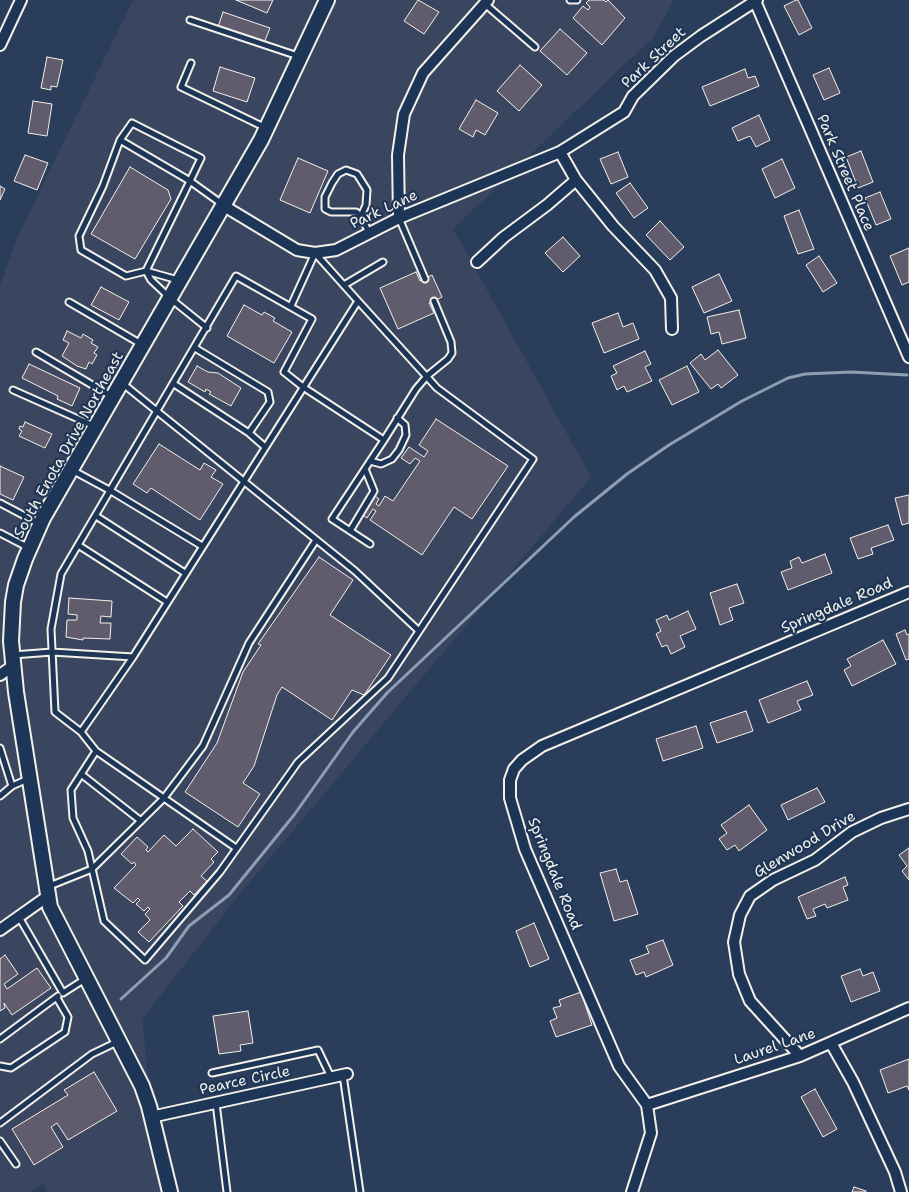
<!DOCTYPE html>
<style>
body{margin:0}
canvas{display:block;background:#2a3d5b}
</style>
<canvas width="909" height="1192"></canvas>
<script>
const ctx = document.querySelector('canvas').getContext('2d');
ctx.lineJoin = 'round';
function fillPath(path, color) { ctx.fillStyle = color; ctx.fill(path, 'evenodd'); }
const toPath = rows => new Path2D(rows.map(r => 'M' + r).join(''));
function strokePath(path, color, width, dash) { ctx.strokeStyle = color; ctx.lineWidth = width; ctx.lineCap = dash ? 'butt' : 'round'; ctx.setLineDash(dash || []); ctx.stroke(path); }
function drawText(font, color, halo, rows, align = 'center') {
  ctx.font = font + ' "Shantell Sans",sans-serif'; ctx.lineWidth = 4.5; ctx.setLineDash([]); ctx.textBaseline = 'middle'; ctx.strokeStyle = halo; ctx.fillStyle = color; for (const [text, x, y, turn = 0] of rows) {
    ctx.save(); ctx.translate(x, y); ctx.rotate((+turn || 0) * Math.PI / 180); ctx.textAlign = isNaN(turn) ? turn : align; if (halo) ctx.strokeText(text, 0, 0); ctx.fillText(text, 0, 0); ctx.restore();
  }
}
const built = toPath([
 [133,0,674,0,653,37,453,229,591,477,242,891,142,1019,152,1114,163,1192,47,1192,44,1183,30,1192,0,1192,0,286,17,238]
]);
const stream = toPath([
 [121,999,166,958,189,926,229,895,294,815,353,732,387,693,574,517,627,474,669,445,742,401,788,378,805,374,851,372,907,375]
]);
const building = toPath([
 [236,0,273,0,267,13,236,0],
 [418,0,439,12,424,34,404,21,418,0],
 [589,0,604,0,606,2,608,0,625,18,602,45,573,18,583,6,588,10,590,7,586,3,589,0],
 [796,0,798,0,812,28,799,35,784,6,796,0],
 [223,12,270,28,264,43,218,27,223,12],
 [560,29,587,53,567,75,540,51,560,29],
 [47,57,63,60,57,87,51,86,51,90,41,88,47,57],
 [520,65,542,85,519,111,497,91,520,65],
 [220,67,255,78,247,102,213,91,220,67],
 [829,68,840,93,824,100,813,75,829,68],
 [745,69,748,78,755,76,759,86,710,106,702,87,745,69],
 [476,100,498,113,485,135,476,130,473,137,459,129,476,100],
 [33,101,52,104,47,136,28,133,33,101],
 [759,115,770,140,756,147,750,136,738,141,732,128,759,115],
 [861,151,873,182,858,188,846,157,861,151],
 [618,152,628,177,611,184,600,159,618,152],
 [25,155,48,163,37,190,14,181,25,155],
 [298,158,328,171,310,213,280,200,298,158],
 [782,159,795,188,775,198,762,169,782,159],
 [130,167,168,190,171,199,135,259,91,234,130,167],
 [630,183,648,208,634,218,616,193,630,183],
 [0,186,5,189,0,200,0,186],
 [880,192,891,219,876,225,865,198,880,192],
 [799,210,814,249,798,254,784,216,799,210],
 [660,221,684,247,670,260,646,235,660,221],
 [563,237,580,256,563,272,545,253,563,237],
 [909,248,909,282,902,285,890,256,909,248],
 [819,256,837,283,823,292,806,265,819,256],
 [416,272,420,281,432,275,442,297,429,303,434,313,398,329,380,288,416,272],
 [719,274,732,301,704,313,692,287,719,274],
 [101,287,129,302,119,320,91,305,101,287],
 [244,305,262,315,264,312,275,318,273,321,292,332,274,363,227,336,244,305],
 [739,310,746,338,722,344,719,332,711,334,707,317,739,310],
 [618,313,623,327,633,323,639,339,604,353,592,323,618,313],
 [67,331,81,338,83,334,93,340,91,343,98,347,94,353,97,355,92,364,89,362,86,369,77,366,62,356,69,343,63,340,67,331],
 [718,350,738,375,721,388,718,384,711,389,690,363,701,354,705,360,718,350],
 [645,351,651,364,645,367,652,381,627,392,624,386,617,390,611,376,617,373,613,366,645,351],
 [29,364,80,388,72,406,57,399,58,396,22,378,29,364],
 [197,366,208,372,218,373,241,388,231,406,209,394,211,392,206,389,205,392,188,382,197,366],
 [687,366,699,392,672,405,659,380,687,366],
 [436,419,508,466,472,519,454,507,422,555,370,520,376,511,373,509,367,518,363,515,375,496,379,499,376,504,379,506,385,496,393,501,420,461,415,458,410,464,401,458,409,447,424,457,428,451,419,445,436,419],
 [25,422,52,434,45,448,19,436,22,431,19,429,20,426,23,427,25,422],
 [159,444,200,470,204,463,216,470,211,477,223,484,200,520,151,488,147,493,133,484,159,444],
 [0,466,24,477,13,500,0,494,0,466],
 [909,495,909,523,902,525,895,498,909,495],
 [888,525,894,540,871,548,873,554,858,559,850,538,888,525],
 [825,554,832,573,788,590,781,572,792,568,790,561,799,557,802,563,825,554],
 [319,557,353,580,330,615,391,655,364,695,352,690,332,720,282,687,277,695,254,766,243,783,260,794,238,827,185,792,217,743,243,672,261,645,258,644,319,557],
 [737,584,744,603,729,608,733,620,720,625,710,593,737,584],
 [69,598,112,601,111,617,101,616,100,623,111,623,110,639,83,638,83,640,66,637,67,620,77,620,77,615,68,614,69,598],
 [688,611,696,629,680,636,685,647,671,654,667,645,662,647,656,634,661,631,656,620,667,615,669,620,688,611],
 [905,630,907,635,909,634,909,659,906,660,896,634,905,630],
 [883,640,896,664,852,686,844,670,851,666,847,659,883,640],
 [807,681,813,695,797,701,801,710,768,723,759,700,807,681],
 [746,711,753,731,717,743,710,723,746,711],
 [696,726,703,748,663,761,656,739,696,726],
 [817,788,825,802,788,820,781,805,817,788],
 [749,805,767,830,739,851,735,845,727,850,719,839,727,833,721,825,749,805],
 [193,829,218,852,211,859,214,862,201,876,207,881,194,895,190,891,179,902,183,906,149,942,138,932,150,920,145,914,150,909,148,907,144,911,136,904,140,900,138,898,133,903,114,888,136,865,134,862,132,864,121,854,137,837,148,847,146,850,148,852,164,835,176,846,193,829],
 [909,848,909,880,902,871,907,866,899,855,909,848],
 [616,869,620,882,627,880,638,914,614,921,600,873,616,869],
 [845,877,848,885,843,887,848,900,827,908,825,904,813,909,816,916,807,919,798,897,845,877],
 [534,923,549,959,530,967,516,931,534,923],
 [663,940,673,965,646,977,644,972,636,975,630,960,649,953,646,946,663,940],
 [5,955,18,974,4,984,7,989,37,968,51,988,12,1015,4,1003,5,1008,0,1011,0,959,5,955],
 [860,969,863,976,873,972,880,991,851,1002,841,976,860,969],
 [581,992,592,1025,556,1037,550,1021,557,1018,553,1008,561,1006,559,1000,581,992],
 [248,1011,253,1043,240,1045,241,1051,219,1054,213,1016,248,1011],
 [909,1059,909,1090,907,1086,888,1093,880,1070,909,1059],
 [94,1072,117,1111,68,1140,57,1123,51,1127,63,1147,34,1165,12,1129,68,1095,64,1090,94,1072],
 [815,1089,837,1129,823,1137,801,1097,815,1089],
 [854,1187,866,1191,866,1192,852,1192,854,1187]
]);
const lane = toPath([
 [570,0,577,0],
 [485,4,535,47],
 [190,20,298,56],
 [191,63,181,87,266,128],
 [120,140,190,181,201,158,132,123,120,140,103,186,79,236,81,250,126,276,146,271,178,280],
 [361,216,366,205,367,190,357,174,346,170,338,174,332,183,325,197,325,209,331,212,356,212,361,216,369,233],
 [399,218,425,279],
 [146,271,190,181,222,204],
 [146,271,151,280,171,299,207,328],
 [344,285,383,262],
 [358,301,437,388,533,459,388,678,298,762,220,872,145,960,104,921,88,851,73,818,71,790,96,751,81,732,55,712,51,629,61,574,236,276,312,319,284,372,303,387,384,440,332,519,370,544],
 [69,302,141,344],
 [195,348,268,392,270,402,249,433],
 [36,352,111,396],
 [122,383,355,571,419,631],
 [174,384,249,433,265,447],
 [13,390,94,426],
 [384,440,416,389,427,376,448,359,452,353,451,342,434,301],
 [370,461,381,464,392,459,399,450,406,435,405,425,397,418],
 [72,470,111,491,202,546],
 [0,503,40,524],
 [96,516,185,573],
 [350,531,374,491,365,469],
 [0,533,29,548],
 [78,545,167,602],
 [13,655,52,652,133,657],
 [81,732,133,657,358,301,315,253,291,306],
 [0,748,12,786],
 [96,751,236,848],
 [81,774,141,821],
 [0,796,12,786,28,779],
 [47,887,92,869,164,798,203,746,249,643,316,540],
 [19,917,63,993,85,979],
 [0,1039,58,996],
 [0,1066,11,1068,65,1032,68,1017,57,998],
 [212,1073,318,1050,331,1077],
 [343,1075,360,1192],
 [216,1103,227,1192],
 [0,1123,92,1054,117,1042],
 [0,1141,16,1164]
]);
const street = toPath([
 [755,1,909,357],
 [0,45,21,0],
 [576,180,613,226,655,270,671,298,672,329],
 [224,206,297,250,315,253,336,250,399,218,560,152],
 [399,218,398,155,404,114,423,73,488,0],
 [477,262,504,237,547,205,576,180,560,152,624,112,633,96,674,56,701,36,757,0],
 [0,675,14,665],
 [0,930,48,896],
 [831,1043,853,1082,895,1172,901,1192],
 [800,1056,750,1001,739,974,734,942,740,915,750,896,773,880,815,860,852,832,881,818,909,809],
 [647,1105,800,1056,909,1008],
 [151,1117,347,1074],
 [632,1192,651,1133,647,1105,619,1066,525,849,510,798,510,780,514,769,522,760,542,746,909,592]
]);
const secondary = toPath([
 [170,1192,149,1106,142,1086,50,907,16,692,11,641,13,602,16,585,25,559,43,518,261,140,327,0]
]);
const streetNames = [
 ["Park Street",654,58,-43],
 ["Park Street Place",845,173,67],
 ["Park Lane",384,210,-25],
 ["South Enota Drive Northeast",69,445,-61],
 ["Springdale Road",837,606,-23],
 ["Glenwood Drive",805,845,-31],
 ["Springdale Road",554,874,68],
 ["Laurel Lane",775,1047,-19],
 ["Pearce Circle",245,1081,-12]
];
fillPath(built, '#3a4660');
strokePath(stream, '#8d9fb2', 3);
fillPath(building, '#605c6d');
strokePath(building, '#f4f1e8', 1);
strokePath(lane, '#f4f1e8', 9);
strokePath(street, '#f4f1e8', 14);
strokePath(secondary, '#f4f1e8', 18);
strokePath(lane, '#1d3557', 5);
strokePath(street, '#1d3557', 10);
strokePath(secondary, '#1d3557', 14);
drawText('15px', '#f4f1e8', '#1d3557', streetNames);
</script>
